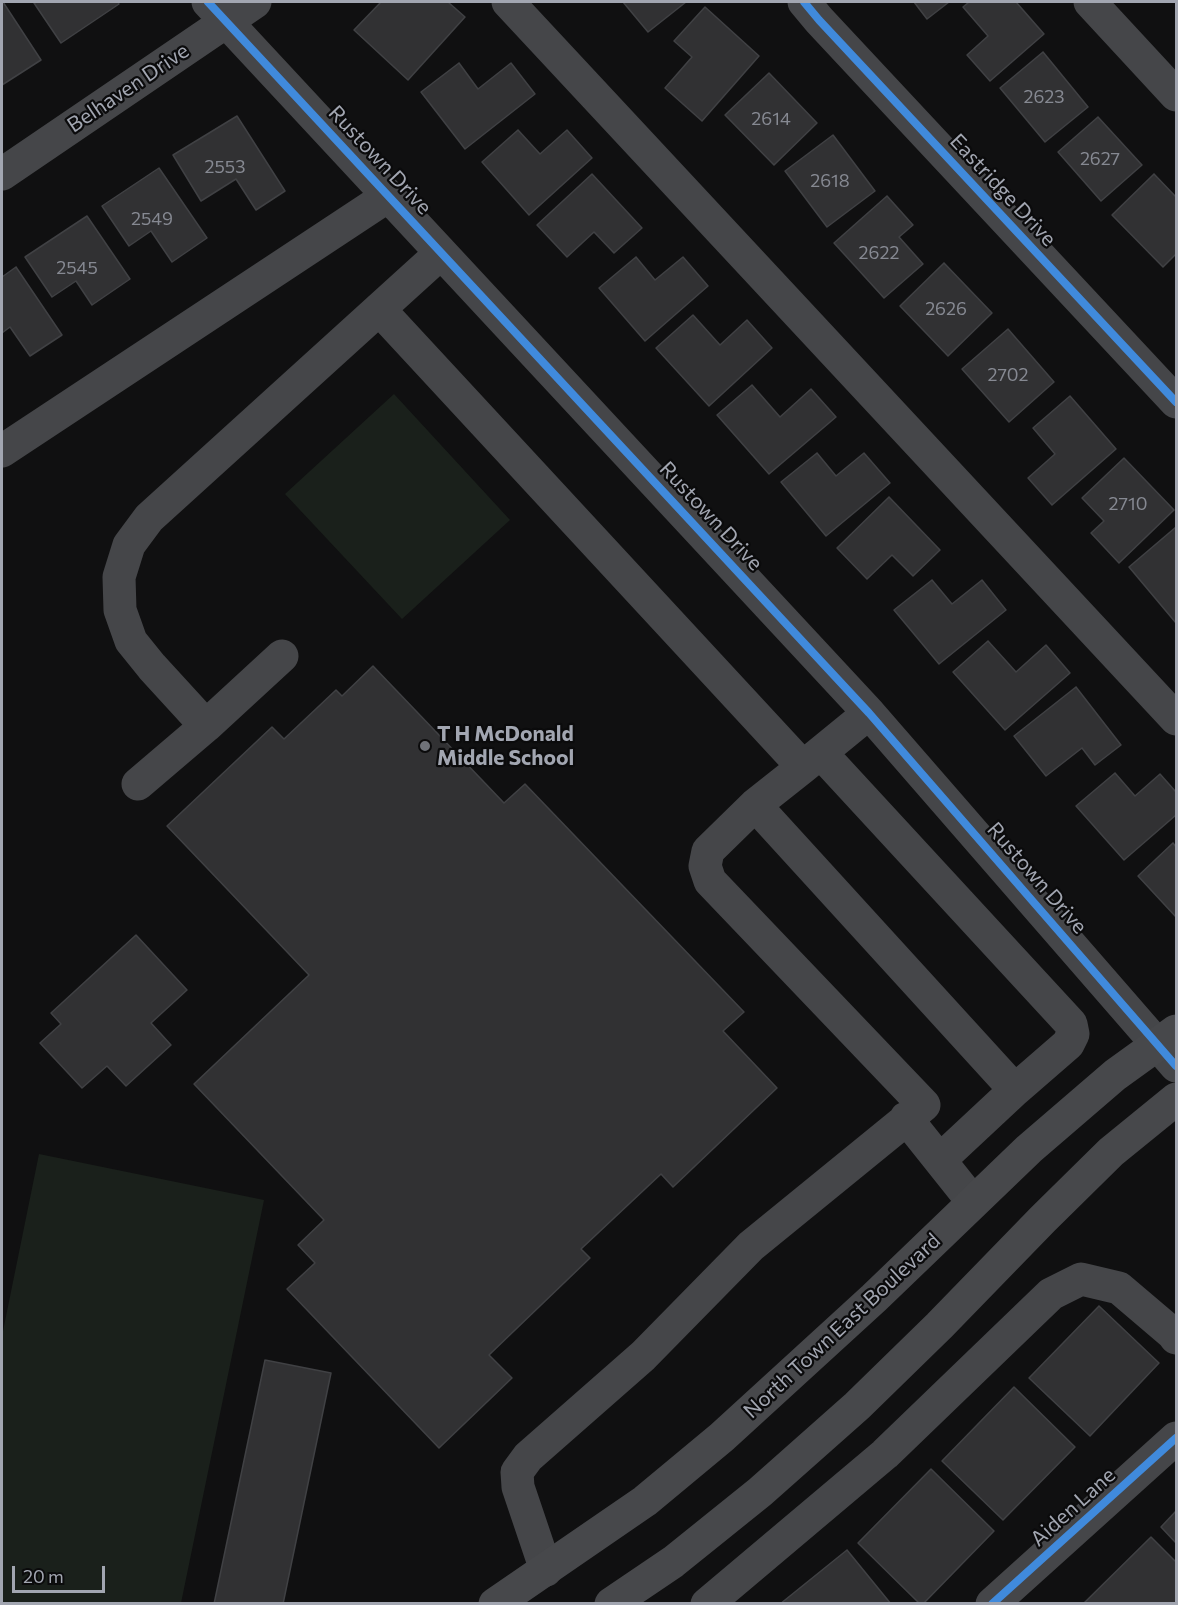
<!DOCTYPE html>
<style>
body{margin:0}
#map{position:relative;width:1178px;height:1605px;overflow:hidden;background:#101011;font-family:Commissioner,sans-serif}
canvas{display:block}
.frame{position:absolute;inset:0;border:3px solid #a2a6b1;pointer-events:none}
.scale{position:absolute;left:12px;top:1566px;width:93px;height:27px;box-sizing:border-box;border:3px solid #a2a6b1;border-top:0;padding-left:8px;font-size:18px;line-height:21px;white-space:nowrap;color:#a2a6b1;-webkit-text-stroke:4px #0b0b0c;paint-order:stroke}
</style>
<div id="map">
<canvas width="1178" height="1605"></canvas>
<div class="frame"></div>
<div class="scale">20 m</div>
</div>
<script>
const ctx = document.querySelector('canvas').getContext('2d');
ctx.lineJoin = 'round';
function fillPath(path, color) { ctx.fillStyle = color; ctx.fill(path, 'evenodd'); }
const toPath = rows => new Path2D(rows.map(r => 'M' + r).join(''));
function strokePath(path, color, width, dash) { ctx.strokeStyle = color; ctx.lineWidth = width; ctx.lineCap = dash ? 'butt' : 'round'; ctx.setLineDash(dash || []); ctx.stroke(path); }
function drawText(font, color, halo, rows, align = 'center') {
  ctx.font = font + ' Commissioner,sans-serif'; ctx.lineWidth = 4.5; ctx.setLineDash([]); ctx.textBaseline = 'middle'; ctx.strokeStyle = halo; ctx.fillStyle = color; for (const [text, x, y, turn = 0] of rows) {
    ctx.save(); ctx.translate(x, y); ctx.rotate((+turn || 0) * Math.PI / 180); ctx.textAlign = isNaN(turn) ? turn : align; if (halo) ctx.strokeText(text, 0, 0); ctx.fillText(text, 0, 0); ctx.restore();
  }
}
const green = toPath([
 [394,394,510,520,402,619,285,494],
 [39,1154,264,1200,181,1603,2,1603,2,1336]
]);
const building = toPath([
 [2,2,3,2,41,60,2,85,2,2],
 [37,2,118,2,119,4,61,43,34,3,37,2],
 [381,2,448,2,465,17,408,80,354,30,381,2],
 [623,2,686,2,648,32,623,2],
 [914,2,949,2,927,19,914,2],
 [969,2,1016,2,1044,34,990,81,967,55,988,36,963,7,969,2],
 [705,7,759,56,702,121,665,88,692,57,674,41,705,7],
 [1043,52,1088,107,1045,142,1000,88,1043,52],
 [459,63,478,89,511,63,535,94,465,149,421,92,459,63],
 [769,73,817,123,774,165,725,115,769,73],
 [237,116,285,191,256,210,236,179,201,201,173,155,237,116],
 [1098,117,1142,165,1101,201,1058,152,1098,117],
 [518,130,540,154,567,130,592,158,529,215,482,162,518,130],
 [833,135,875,191,827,227,785,171,833,135],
 [159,168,207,238,172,262,151,231,129,246,102,206,159,168],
 [592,174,642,228,614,253,594,232,567,257,537,225,592,174],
 [1154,174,1176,197,1176,254,1163,267,1112,215,1154,174],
 [887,196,913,225,899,237,923,264,884,298,834,243,887,196],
 [87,216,130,279,92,305,76,281,52,297,25,257,87,216],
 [636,257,655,280,683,257,708,286,645,341,599,288,636,257],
 [944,263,992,313,948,356,900,306,944,263],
 [16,267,62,335,30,356,10,327,2,333,2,277,16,267],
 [693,315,720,345,747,320,772,348,709,406,656,348,693,315],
 [1008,329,1054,382,1009,422,962,369,1008,329],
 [752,385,780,417,811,389,836,417,769,474,717,415,752,385],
 [1070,396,1116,449,1052,505,1028,478,1055,454,1033,428,1070,396],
 [817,453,836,476,864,453,890,483,826,536,781,482,817,453],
 [1124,458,1174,510,1119,563,1091,533,1104,521,1082,498,1124,458],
 [889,497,940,550,913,576,892,555,867,579,837,548,889,497],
 [1176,527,1176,623,1129,567,1176,527],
 [932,580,952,604,982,580,1006,610,939,664,894,610,932,580],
 [988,641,1016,672,1046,645,1070,673,1005,730,953,672,988,641],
 [373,666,504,803,525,784,744,1012,723,1031,777,1088,673,1187,661,1174,581,1249,590,1258,489,1355,512,1378,439,1448,287,1289,315,1263,298,1245,324,1220,194,1084,309,975,167,826,272,727,284,739,336,690,342,696,373,666],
 [1076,687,1121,745,1095,765,1082,748,1046,776,1014,736,1076,687],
 [1115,773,1135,796,1160,774,1176,792,1176,815,1124,860,1076,806,1115,773],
 [1173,843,1176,847,1176,917,1138,876,1173,843],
 [136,935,187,990,151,1023,171,1045,126,1086,107,1066,82,1088,40,1043,61,1024,51,1013,136,935],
 [1099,1306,1159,1363,1090,1436,1029,1378,1099,1306],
 [265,1360,331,1373,283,1604,214,1604,265,1360],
 [1014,1387,1075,1447,1003,1520,942,1461,1014,1387],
 [931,1469,994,1531,923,1604,920,1604,858,1543,931,1469],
 [1176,1511,1176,1543,1161,1527,1176,1511],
 [1151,1537,1176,1562,1176,1604,1083,1604,1151,1537],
 [847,1550,891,1604,780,1604,847,1550]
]);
const minor = toPath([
 [208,2,869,713,1176,1066],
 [508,2,1176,719],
 [804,2,819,20,1176,402],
 [1090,2,1176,95],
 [2,174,255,2],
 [379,309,803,767],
 [2,451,388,196],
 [206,726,152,667,131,641,120,610,119,577,129,545,149,518,441,253],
 [821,753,1071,1024,1073,1034,1068,1044,1015,1090],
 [138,784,206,726,282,656],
 [755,805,1015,1090,940,1160],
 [906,1118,973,1202],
 [546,1570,518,1487,517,1472,528,1457,643,1356,751,1246,924,1105,710,881,705,866,708,851,755,805,803,767,869,713],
 [707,1604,885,1454,1051,1294,1081,1279,1119,1288,1173,1334,1176,1338],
 [992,1604,1176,1438]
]);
const major = toPath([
 [495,1604,645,1501,722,1437,874,1298,1029,1149,1115,1075,1176,1031],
 [611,1604,673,1562,760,1492,857,1406,939,1326,1043,1219,1111,1152,1176,1099]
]);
const cycleway = toPath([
 [208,2,869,713,1176,1066],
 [804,2,819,20,1176,402],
 [992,1604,1176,1438]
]);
const markers = [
 [425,746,6,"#6f7279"]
];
const numberNames = [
 ["2623",1044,97],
 ["2614",771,119],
 ["2627",1100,159],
 ["2553",225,167],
 ["2618",830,181],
 ["2549",152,219],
 ["2622",879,253],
 ["2545",77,268],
 ["2626",946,309],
 ["2702",1008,375],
 ["2710",1128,504]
];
const streetNames = [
 ["Belhaven Drive",128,88,-34],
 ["Rustown Drive",380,160,47],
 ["Eastridge Drive",1003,190,47],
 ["Rustown Drive",711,516,47],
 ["Rustown Drive",1037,878,49],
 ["North Town East Boulevard",842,1326,-43],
 ["Aiden Lane",1073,1507,-42]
];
const poiNames = [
 ["T H McDonald",437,734],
 ["Middle School",437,758]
];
fillPath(green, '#1a201b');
fillPath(building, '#313133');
strokePath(building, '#404144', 1.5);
strokePath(minor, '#454649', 33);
strokePath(major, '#47484b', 33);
strokePath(cycleway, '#408adc', 8);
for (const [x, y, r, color] of markers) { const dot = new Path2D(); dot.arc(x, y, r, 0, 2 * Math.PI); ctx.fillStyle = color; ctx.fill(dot); strokePath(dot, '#0b0b0c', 2); }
drawText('18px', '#868992', null, numberNames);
drawText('21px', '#a2a6b1', '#0b0b0c', streetNames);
drawText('bold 21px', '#a2a6b1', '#0b0b0c', poiNames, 'left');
</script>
